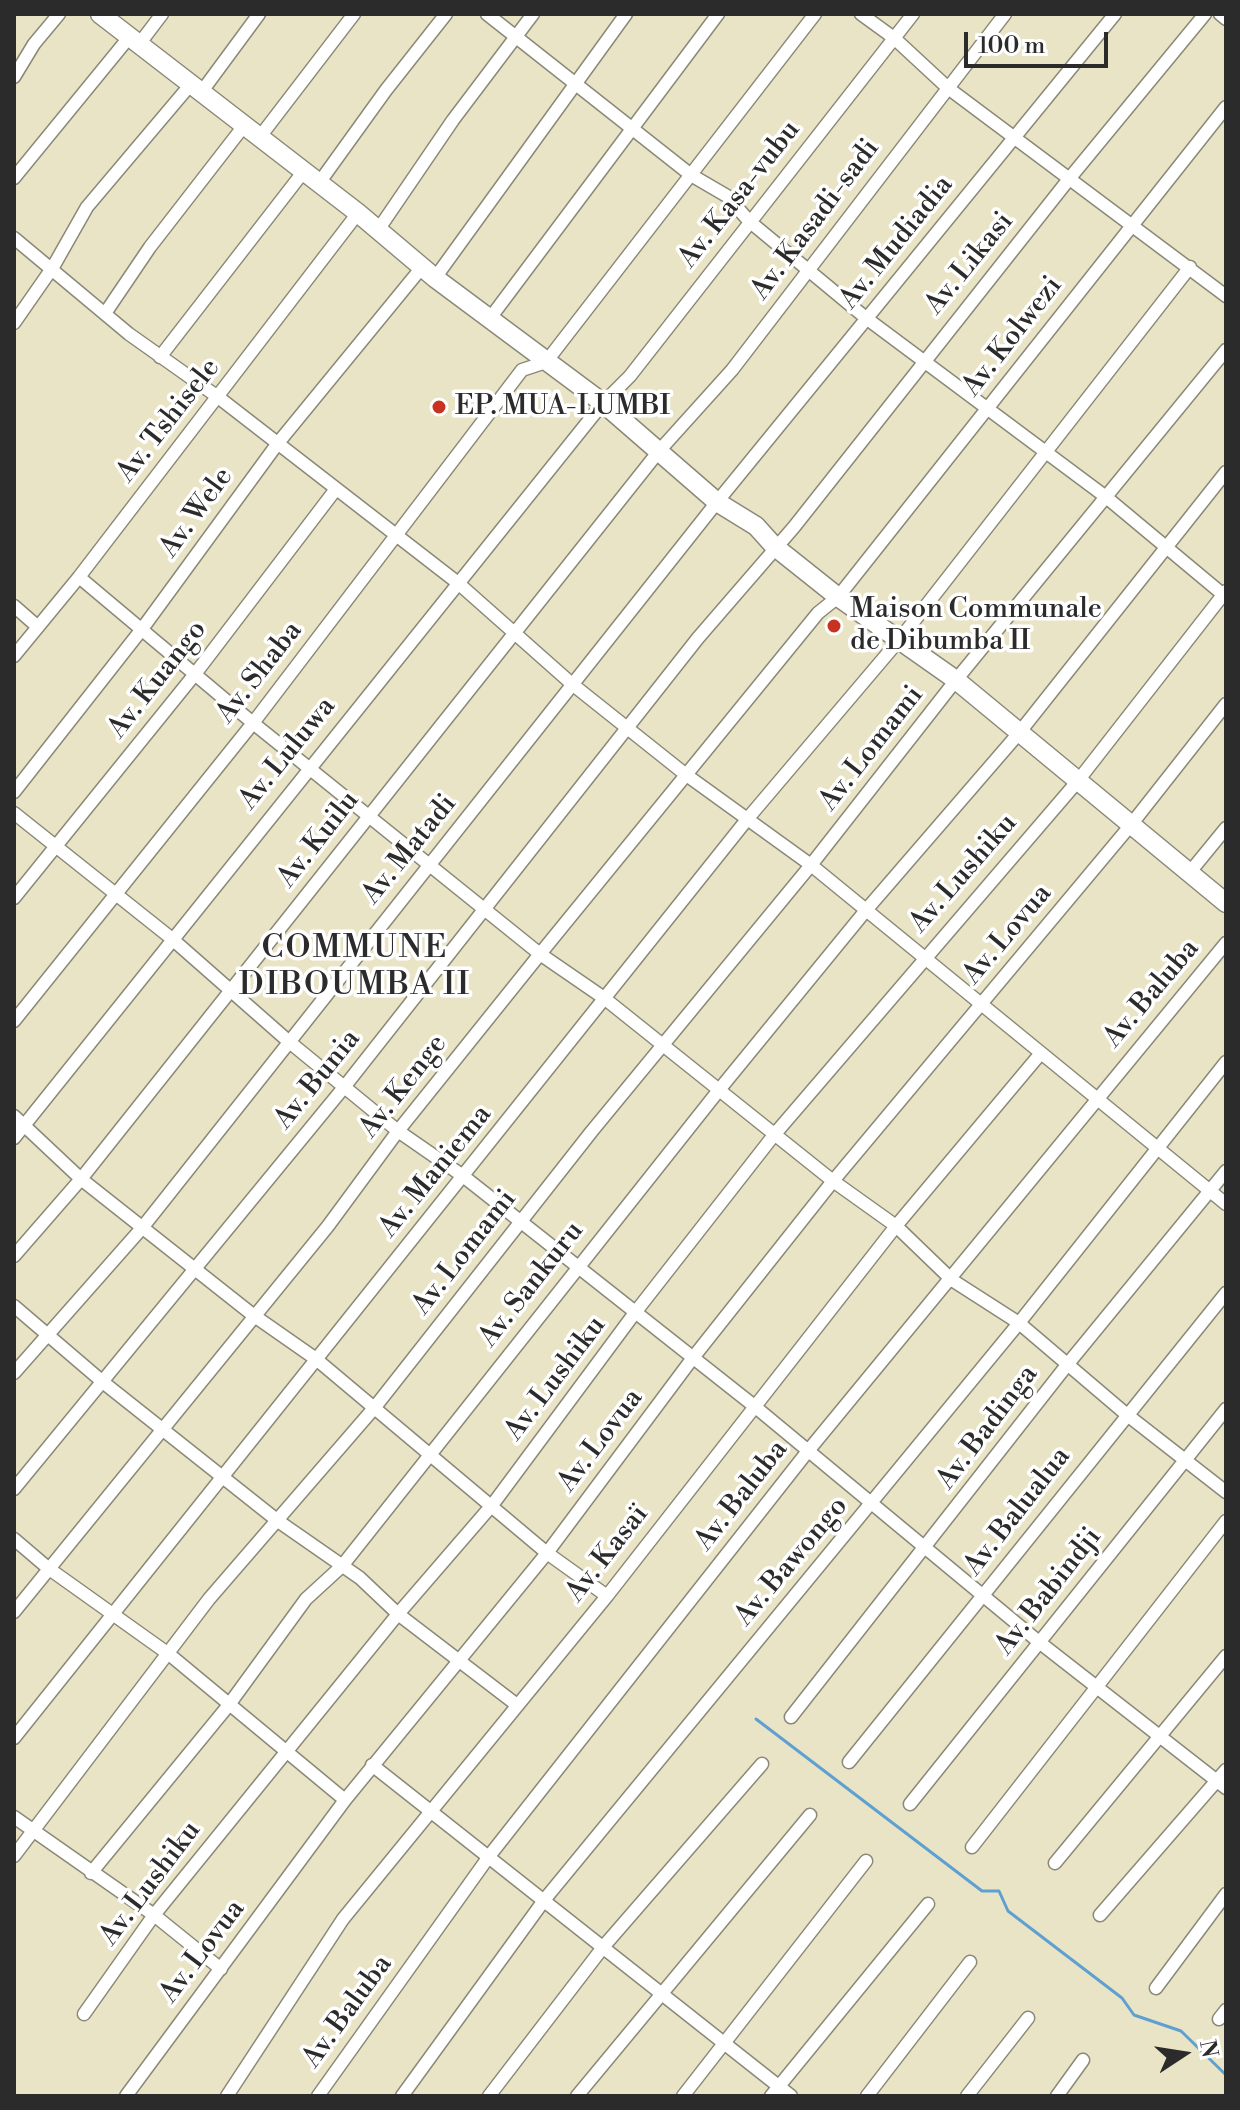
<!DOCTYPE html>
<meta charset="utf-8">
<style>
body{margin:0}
#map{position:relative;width:1240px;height:2110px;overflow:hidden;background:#eae4c6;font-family:"Libre Bodoni",serif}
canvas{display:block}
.frame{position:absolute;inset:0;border:16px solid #2b2b2b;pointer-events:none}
.north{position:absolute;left:1144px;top:2014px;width:80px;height:80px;-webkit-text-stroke:6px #fff;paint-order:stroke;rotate:78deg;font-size:22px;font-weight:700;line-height:32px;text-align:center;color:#2b2b2b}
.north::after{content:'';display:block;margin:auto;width:28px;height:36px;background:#2b2b2b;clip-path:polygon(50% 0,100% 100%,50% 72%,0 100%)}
.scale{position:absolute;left:964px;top:32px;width:144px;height:36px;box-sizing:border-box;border:4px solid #2b2b2b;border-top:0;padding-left:10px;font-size:24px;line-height:28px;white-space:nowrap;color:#2b2b2b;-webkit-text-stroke:6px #fff;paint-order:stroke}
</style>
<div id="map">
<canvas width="1240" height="2110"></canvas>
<div class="frame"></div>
<div class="north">N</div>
<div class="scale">100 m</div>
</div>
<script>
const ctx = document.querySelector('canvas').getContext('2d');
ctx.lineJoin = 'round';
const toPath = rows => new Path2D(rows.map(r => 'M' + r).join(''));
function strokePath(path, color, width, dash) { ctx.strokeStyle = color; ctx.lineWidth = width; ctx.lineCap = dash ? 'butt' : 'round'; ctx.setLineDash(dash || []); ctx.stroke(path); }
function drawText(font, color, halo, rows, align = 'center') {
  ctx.font = font + ' "Libre Bodoni",serif'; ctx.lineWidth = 7; ctx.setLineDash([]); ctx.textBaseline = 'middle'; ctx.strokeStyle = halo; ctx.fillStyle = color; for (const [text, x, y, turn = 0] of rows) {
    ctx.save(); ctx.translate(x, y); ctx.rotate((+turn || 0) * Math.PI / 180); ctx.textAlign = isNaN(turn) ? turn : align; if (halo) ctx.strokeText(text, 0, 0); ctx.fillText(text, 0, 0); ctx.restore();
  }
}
const stream = toPath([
 [756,1719,982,1891,999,1891,1008,1911,1122,1998,1134,2015,1181,2031,1226,2075]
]);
const minor = toPath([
 [487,14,691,175,727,196,749,221,866,318,1106,497,1226,597],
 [861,14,894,38,948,88,1226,296],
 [1220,14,1226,19],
 [140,43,162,14],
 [14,77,34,44,59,14],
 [200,94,259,14],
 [259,138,354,14],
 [14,178,131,35],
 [319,183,386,90,446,14],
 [378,230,453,120,533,14],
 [14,238,129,334,218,397,458,583,572,684,685,774,811,865,1226,1204],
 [435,278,626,14],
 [106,312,150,247,243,127],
 [491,317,718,14],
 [14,323,53,267,87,207,191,84],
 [160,357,304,171],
 [79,577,253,723,540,954,604,998,833,1181,896,1226,952,1280,1019,1323,1126,1414,1226,1492],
 [14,606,38,627],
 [14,656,79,577,358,213],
 [14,792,142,629,278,443,423,266],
 [14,813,171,938,287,1040,398,1131,463,1176,753,1405,1039,1642,1226,1788],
 [1190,872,1226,828],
 [14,898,195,674,336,489],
 [14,1021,253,723,522,370,546,362,815,14],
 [14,1116,81,1179,253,1315,316,1359,547,1553,607,1596],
 [14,1138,603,403,630,376,913,14],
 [14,1256,81,1179,659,451,732,370,1005,14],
 [14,1306,104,1383,278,1521,360,1578,398,1614,517,1705],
 [14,1373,142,1228,717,502,1115,14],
 [14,1489,345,1086,698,638,794,527,1069,179,1205,14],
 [14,1539,48,1568,170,1655,345,1800],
 [14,1612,328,1226,398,1131,540,954,818,613,838,597,1226,107],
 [791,1717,1067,1365,1226,1171],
 [14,1738,749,817,900,639,1190,267],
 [849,1762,1226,1293],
 [372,1765,791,2096],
 [910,1804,1226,1409],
 [14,1817,154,1915,221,1969],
 [972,1847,1226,1521],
 [14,1856,209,1599,375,1407,592,1131,811,865,956,680,1226,350],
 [1055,1863,1226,1656],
 [91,1873,228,1706,306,1599,342,1566,719,1090,867,909,1019,733,1226,472],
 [1100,1915,1226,1770],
 [1156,1988,1226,1894],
 [84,2014,154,1915,398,1614,493,1504,634,1314,774,1135,1077,782,1226,591],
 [1219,2019,1226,2010],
 [126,2096,345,1800,547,1553,692,1359,833,1181,1130,826,1226,704],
 [227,2096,343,1919,607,1596,896,1226,1041,1053],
 [318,2096,490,1855,808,1451,1226,943],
 [402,2096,545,1899,1019,1323,1226,1062],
 [489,2096,604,1946,762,1764],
 [577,2096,810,1815],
 [683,2096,866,1861],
 [771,2096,928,1904],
 [867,2096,970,1962],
 [967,2096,1028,2018],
 [1057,2096,1083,2060]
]);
const highway = toPath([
 [100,14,358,213,435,278,603,403,717,502,756,526,774,546,838,597,956,680,1226,903]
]);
const markers = [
 [439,407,8,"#c8321e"],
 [834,626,8,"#c8321e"]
];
const streetNames = [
 ["Av. Kasa-vubu",740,195,-52],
 ["Av. Kasadi-sadi",816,220,-53],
 ["Av. Mudiadia",897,243,-51],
 ["Av. Likasi",970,264,-51],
 ["Av. Kolwezi",1013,337,-52],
 ["Av. Tshisele",169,421,-52],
 ["Av. Wele",197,513,-54],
 ["Av. Shaba",260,673,-52],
 ["Av. Kuango",158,680,-52],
 ["Av. Lomami",872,749,-52],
 ["Av. Luluwa",288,754,-51],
 ["Av. Kuilu",319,840,-52],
 ["Av. Matadi",410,850,-51],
 ["Av. Lushiku",964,874,-49],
 ["Av. Lovua",1008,935,-50],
 ["Av. Baluba",1152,994,-50],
 ["Av. Bunia",318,1080,-51],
 ["Av. Kenge",404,1087,-52],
 ["Av. Maniema",436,1172,-51],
 ["Av. Lomami",465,1253,-52],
 ["Av. Sankuru",532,1285,-52],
 ["Av. Lushiku",556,1379,-53],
 ["Av. Badinga",988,1428,-53],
 ["Av. Lovua",601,1441,-53],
 ["Av. Baluba",742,1496,-52],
 ["Av. Balualua",1018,1512,-52],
 ["Av. Kasaï",608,1554,-52],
 ["Av. Bawongo",792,1562,-50],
 ["Av. Babindji",1049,1592,-52],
 ["Av. Lushiku",151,1884,-53],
 ["Av. Lovua",203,1952,-53],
 ["Av. Baluba",348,2012,-54]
];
const poiNames = [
 ["EP. MUA-LUMBI",455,407],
 ["Maison Communale",850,610],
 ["de Dibumba II",850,642]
];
const quarterNames = [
 ["COMMUNE",355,949],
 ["DIBOUMBA II",355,986]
];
strokePath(stream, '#5fa0d2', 3);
strokePath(minor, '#8a8878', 15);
strokePath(highway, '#8a8878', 21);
strokePath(minor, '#fff', 12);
strokePath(highway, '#fff', 18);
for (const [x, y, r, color] of markers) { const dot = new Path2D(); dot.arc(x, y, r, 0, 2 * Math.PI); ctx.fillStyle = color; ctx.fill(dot); strokePath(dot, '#fff', 3); }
drawText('28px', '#2b2b2b', '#fff', streetNames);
drawText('28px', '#2b2b2b', '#fff', poiNames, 'left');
ctx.letterSpacing = '2px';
drawText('32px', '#2b2b2b', '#fff', quarterNames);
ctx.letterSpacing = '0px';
</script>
